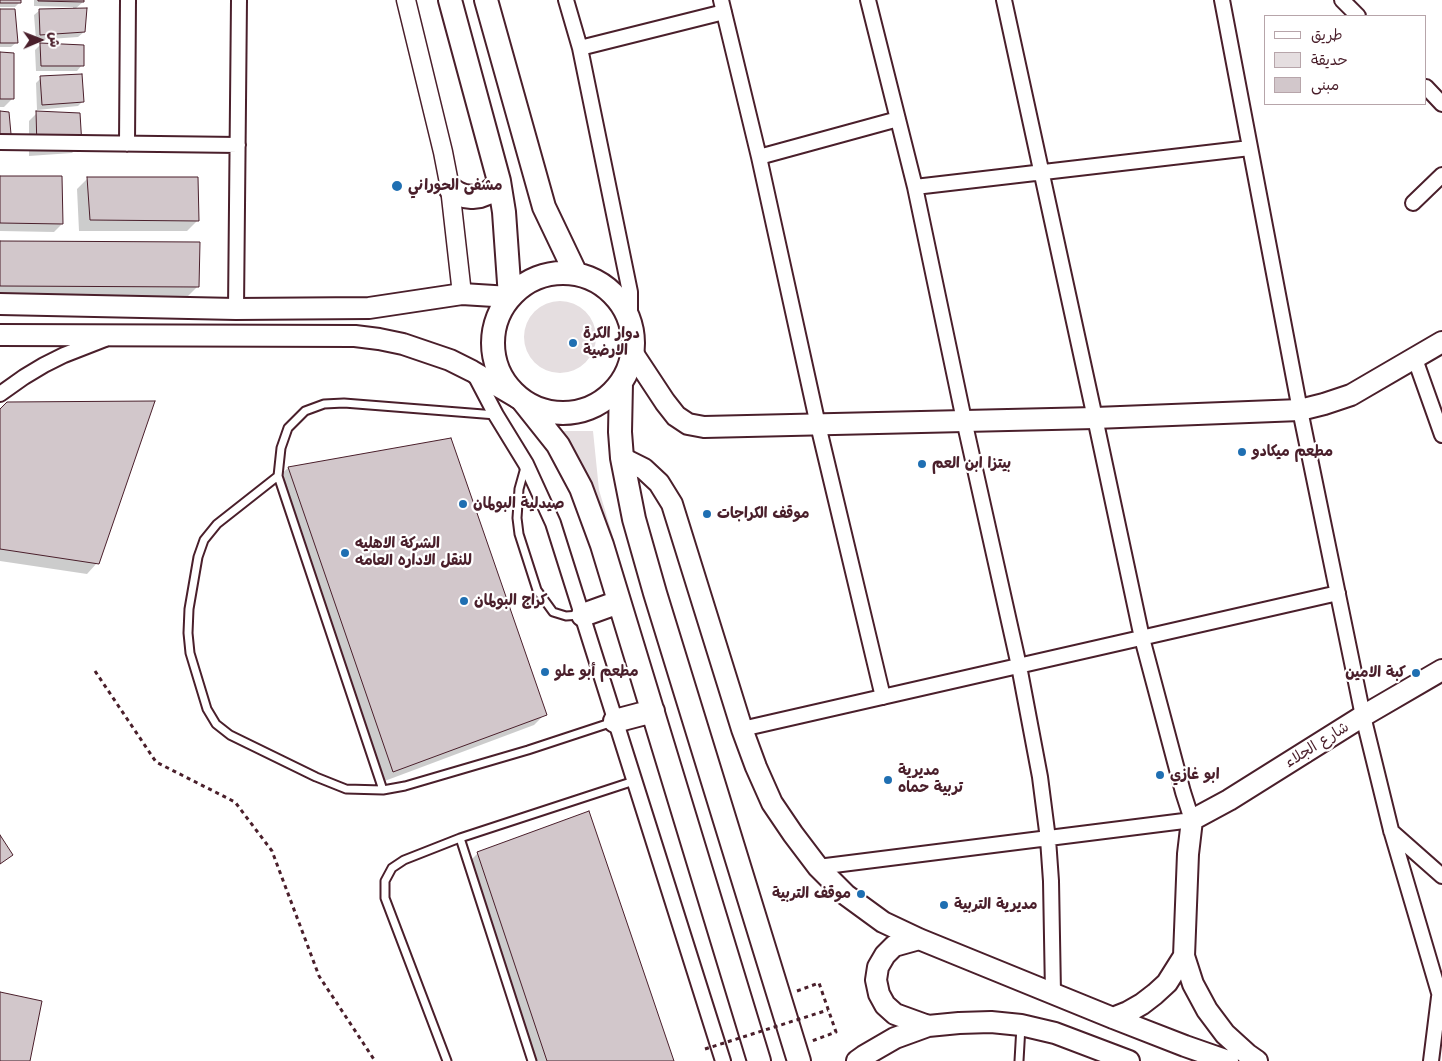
<!DOCTYPE html>
<meta charset="utf-8">
<style>
body{margin:0}
#map{position:relative;width:1442px;height:1061px;overflow:hidden;background:#fff;font-family:"Playpen Sans","Playpen Sans Arabic",sans-serif}
canvas{display:block}
.legend{position:absolute;left:1264px;top:15px;width:162px;height:90px;box-sizing:border-box;background:#fff;border:1px solid #b7a5aa;margin:0;padding:6px 9px;list-style:none;font-size:15px;color:#4a1f2b}
.legend li{display:flex;align-items:center;gap:10px;height:25px}
.legend b{width:25px;border:1px solid #b7a5aa}
.north{position:absolute;left:15px;top:15px;width:50px;height:50px;-webkit-text-stroke:4px #fff;paint-order:stroke;rotate:89deg;font-size:14px;font-weight:700;line-height:20px;text-align:center;color:#4a1f2b}
.north::after{content:'';display:block;margin:auto;width:18px;height:22px;background:#4a1f2b;clip-path:polygon(50% 0,100% 100%,50% 72%,0 100%)}
</style>
<div id="map">
<canvas width="1442" height="1061"></canvas>
<ul class="legend">
<li><b style="height:6px;background:#fff"></b>طريق</li>
<li><b style="height:14px;background:#e5dee0"></b>حديقة</li>
<li><b style="height:14px;background:#d2c7cb"></b>مبنى</li>
</ul>
<div class="north">ش</div>
</div>
<script>
const ctx = document.querySelector('canvas').getContext('2d');
ctx.lineJoin = 'round';
function fillPath(path, color) { ctx.fillStyle = color; ctx.fill(path, 'evenodd'); }
const toPath = rows => new Path2D(rows.map(r => 'M' + r).join(''));
function strokePath(path, color, width, dash) { ctx.strokeStyle = color; ctx.lineWidth = width; ctx.lineCap = dash ? 'butt' : 'round'; ctx.setLineDash(dash || []); ctx.stroke(path); }
function drawText(font, color, halo, rows, align = 'center') {
  ctx.font = font + ' "Playpen Sans","Playpen Sans Arabic",sans-serif'; ctx.lineWidth = 4.5; ctx.setLineDash([]); ctx.textBaseline = 'middle'; ctx.strokeStyle = halo; ctx.fillStyle = color; for (const [text, x, y, turn = 0] of rows) {
    ctx.save(); ctx.translate(x, y); ctx.rotate((+turn || 0) * Math.PI / 180); ctx.textAlign = isNaN(turn) ? turn : align; if (halo) ctx.strokeText(text, 0, 0); ctx.fillText(text, 0, 0); ctx.restore();
  }
}
const green = toPath([
 '524 337a36 36 0 1 1 72 0a36 36 0 1 1-72 0Z',
 [562,431,593,431,599,490,750,995,586,490]
]);
const shadow = toPath([
 [0,0,19,0,20,2,15,7,0,7],
 [34,0,83,0,83,2,75,9,84,32,78,37,36,40,34,15,40,10,73,9,73,7,34,6],
 [0,10,17,42,11,47,0,47],
 [40,45,82,65,77,71,36,71,35,50],
 [0,53,12,99,4,107,0,107],
 [41,78,83,101,78,106,37,110,36,83],
 [37,113,80,145,72,153,29,156,29,121],
 [0,177,62,224,54,232,0,231],
 [87,179,198,220,187,231,79,231,77,189],
 [0,242,198,286,187,297,0,297],
 [0,411,97,563,87,574,0,561],
 [450,440,545,714,534,725,382,782,277,478,288,468],
 [478,853,673,1061,533,1061,467,864]
]);
const building = toPath([
 [0,0,21,0,21,3,0,3,0,0],
 [38,0,84,0,84,2,38,1,38,0],
 [87,8,85,32,40,35,39,9,87,8],
 [0,9,15,9,18,43,0,43,0,9],
 [40,43,84,45,84,66,41,66,40,43],
 [0,52,14,53,14,99,0,99,0,52],
 [82,74,84,102,42,105,40,76,82,74],
 [0,111,9,112,12,145,0,145,0,111],
 [36,111,80,113,82,146,37,149,36,111],
 [0,176,62,176,63,224,0,223,0,176],
 [87,177,198,177,199,221,90,220,87,177],
 [0,241,200,242,199,287,0,286,0,241],
 [155,401,99,564,0,549,0,409,7,402,155,401],
 [451,438,547,715,393,772,288,467,451,438],
 [589,811,674,1061,547,1061,477,852,589,811],
 [0,835,13,855,0,864,0,835],
 [0,992,42,1001,30,1061,0,1061,0,992]
]);
const path = toPath([
 [95,671,156,762,235,802,272,851,319,976,375,1061],
 [797,991,819,983,836,1032,812,1041]
]);
const service = toPath([
 [526,464,519,489,517,518,519,534,537,590,553,612,566,616,580,615],
 [278,476,217,524,204,540,198,557,189,609,188,633,190,653,207,709,216,724,230,735,316,777,346,789,383,790,405,786,528,750,613,722],
 [383,790,278,476,281,448,288,428,305,411,324,404,344,403,496,415],
 [460,838,532,1061],
 [447,1061,385,898,385,881,392,868,404,860,460,838,634,781],
 [1019,1061,1021,1026]
]);
const minor = toPath([
 [566,0,580,48,630,292,630,323],
 [721,0,759,157,818,425,883,697],
 [868,0,915,187,964,420,1019,666,1040,777,1048,839,1051,881,1053,993],
 [1222,0,1300,410,1363,716,1391,830,1442,1003],
 [1342,0,1358,16],
 [580,48,724,12],
 [1426,87,1442,104],
 [0,142,238,145],
 [127,144,128,0],
 [759,157,898,119],
 [915,187,1250,148],
 [1413,203,1442,175],
 [236,309,239,0],
 [1415,359,1442,435],
 [474,373,496,415,526,464,553,523,723,1061],
 [0,394,24,377,44,365,64,355,105,339],
 [742,729,1338,593],
 [1391,831,1442,876],
 [818,867,1192,820,1183,792,1142,638,1095,418,1004,0],
 [1431,1061,1439,997]
]);
const tertiary = toPath([
 [406,0,443,152,450,188,462,294]
]);
const secondary = toPath([
 [0,304,236,309,369,308,462,294,510,297],
 [0,335,355,336,379,339,403,344,450,360,472,371,523,401],
 [632,352,665,402,676,416,688,424,704,427,1095,418,1300,410,1324,404,1351,395,1442,342],
 [622,458,644,469,659,483,672,504,742,729,756,767,772,803,793,834,818,867,846,895,883,922,919,939,1113,1018,1185,1046,1228,1061],
 [919,939,894,946,885,955,878,967,876,980,879,994,885,1005,895,1014,928,1026],
 [1113,1018,1128,1012,1142,1004,1155,994,1167,983,1184,956],
 [857,1061,864,1056,895,1038,928,1026,959,1023,991,1022,1021,1025,1055,1033,1129,1061],
 [1257,1061,1247,1054,1225,1034,1207,1010,1193,984,1184,956,1188,854,1192,820,1229,800,1363,716,1442,670]
]);
const primary = toPath([
 [450,0,499,181,504,212,510,297],
 [486,0,544,207,576,274],
 [450,188,457,193,464,196,472,197,480,196,488,193,494,188,499,181],
 '493 343a70 70 0 1 1 140 0a70 70 0 1 1-140 0Z',
 [621,383,620,432,622,458,634,519,655,593,799,1061],
 [523,401,558,445,581,488,602,545,759,1061],
 [583,615,619,602],
 [615,721,653,711]
]);
const pathBridge = toPath([
 [705,1049,828,1010]
]);
const markers = [
 [397,186,6,"#1f6fb2"],
 [573,343,5,"#1f6fb2"],
 [1242,452,5,"#1f6fb2"],
 [922,464,5,"#1f6fb2"],
 [463,504,5,"#1f6fb2"],
 [707,514,5,"#1f6fb2"],
 [345,553,5,"#1f6fb2"],
 [464,601,5,"#1f6fb2"],
 [545,672,5,"#1f6fb2"],
 [1416,673,5,"#1f6fb2"],
 [1160,775,5,"#1f6fb2"],
 [888,780,5,"#1f6fb2"],
 [861,894,5,"#1f6fb2"],
 [944,905,5,"#1f6fb2"]
];
const poiNames = [
 ["مشفى الحوراني",408,186],
 ["دوار الكرة",583,334],
 ["الارضية",583,351],
 ["مطعم ميكادو",1252,452],
 ["بيتزا ابن العم",932,464],
 ["صيدلية البولمان",473,504],
 ["موقف الكراجات",717,514],
 ["الشركة الاهليه",355,544],
 ["للنقل الاداره العامه",355,561],
 ["كراج البولمان",474,601],
 ["مطعم أبو علو",555,672],
 ["كبة الامين",1406,673,"right"],
 ["مديرية",898,771],
 ["تربية حماه",898,788],
 ["ابو غازي",1170,775],
 ["موقف التربية",851,894,"right"],
 ["مديرية التربية",954,905]
];
const streetNames = [
 ["شارع الجلاء",1317,745,-32]
];
fillPath(green, '#e5dee0');
fillPath(shadow, '#0003');
fillPath(building, '#d2c7cb');
strokePath(building, '#4a1f2b', 1);
strokePath(service, '#4a1f2b', 11);
strokePath(minor, '#4a1f2b', 18);
strokePath(tertiary, '#4a1f2b', 21);
strokePath(secondary, '#4a1f2b', 24);
strokePath(primary, '#4a1f2b', 26);
strokePath(path, '#4a1f2b', 3, [4, 4]);
strokePath(service, '#fff', 7);
strokePath(minor, '#fff', 14);
strokePath(tertiary, '#fff', 18);
strokePath(secondary, '#fff', 20);
strokePath(primary, '#fff', 22);
strokePath(pathBridge, '#4a1f2b', 3, [4, 4]);
for (const [x, y, r, color] of markers) { const dot = new Path2D(); dot.arc(x, y, r, 0, 2 * Math.PI); ctx.fillStyle = color; ctx.fill(dot); strokePath(dot, '#fff', 2); }
drawText('bold 15px', '#4a1f2b', '#fff', poiNames, 'left');
drawText('15px', '#4a1f2b', '#fff', streetNames);
</script>
